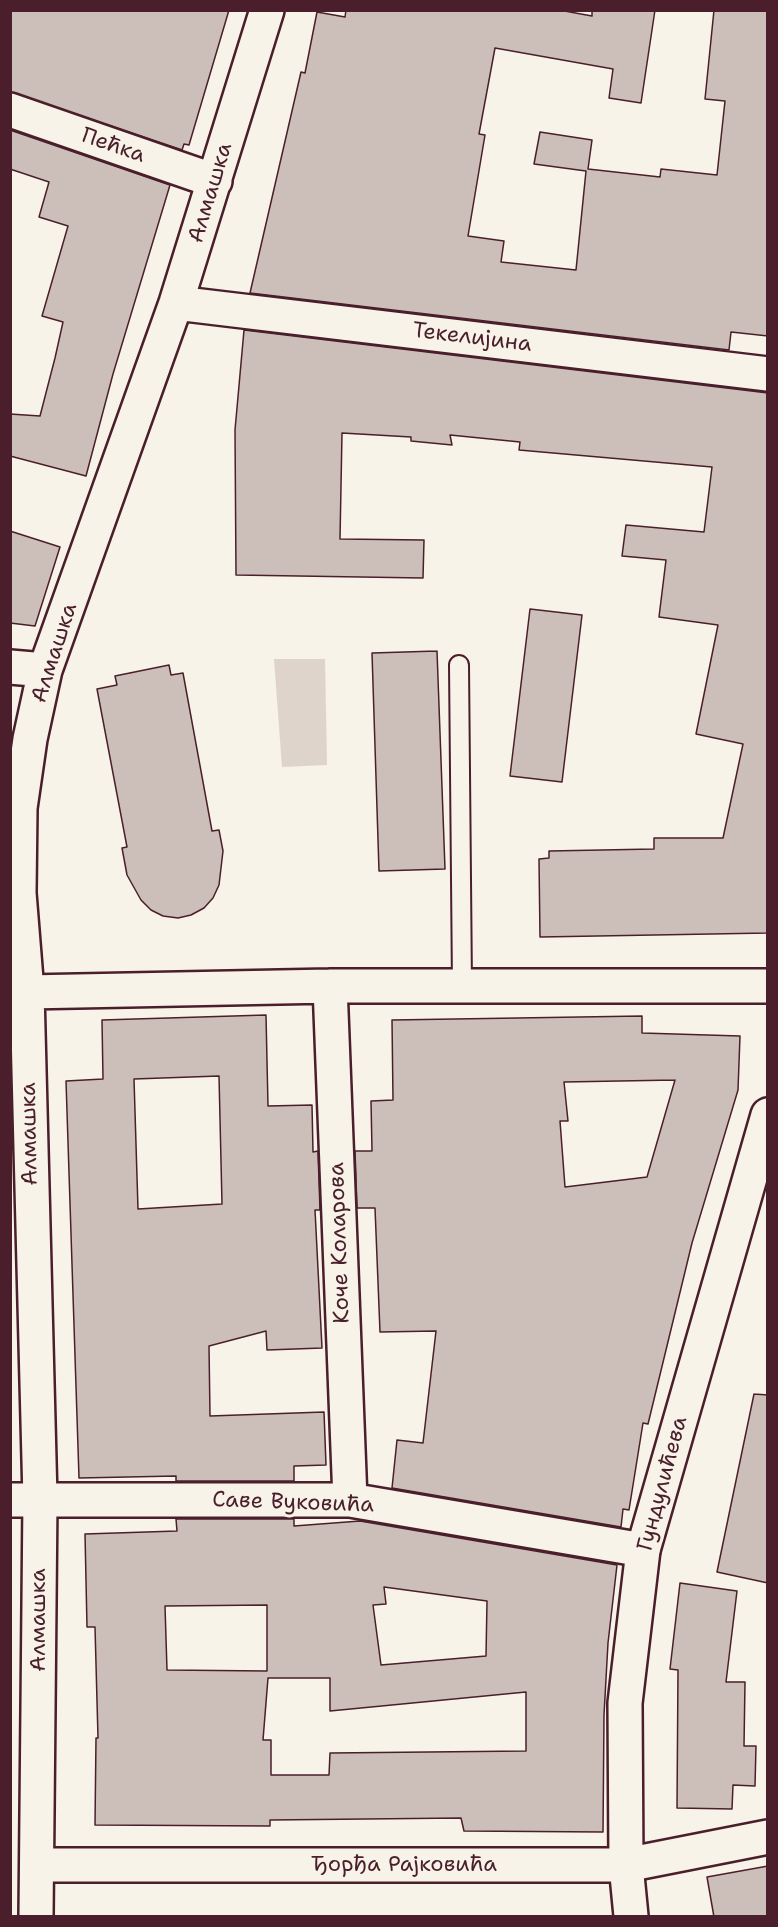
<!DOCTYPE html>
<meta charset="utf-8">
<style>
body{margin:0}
#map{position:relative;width:778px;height:1927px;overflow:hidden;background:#f7f3e8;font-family:"Shantell Sans",sans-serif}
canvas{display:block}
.frame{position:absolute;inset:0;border:12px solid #4a1f2b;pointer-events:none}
</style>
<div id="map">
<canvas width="778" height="1927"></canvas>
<div class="frame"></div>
</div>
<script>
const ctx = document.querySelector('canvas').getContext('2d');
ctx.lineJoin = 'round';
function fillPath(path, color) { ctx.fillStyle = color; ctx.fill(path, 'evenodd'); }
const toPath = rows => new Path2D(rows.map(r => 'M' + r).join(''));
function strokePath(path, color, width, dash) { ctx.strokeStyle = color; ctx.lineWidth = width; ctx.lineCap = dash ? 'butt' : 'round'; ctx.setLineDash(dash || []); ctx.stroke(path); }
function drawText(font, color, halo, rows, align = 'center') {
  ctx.font = font + ' "Shantell Sans",sans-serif'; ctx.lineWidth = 6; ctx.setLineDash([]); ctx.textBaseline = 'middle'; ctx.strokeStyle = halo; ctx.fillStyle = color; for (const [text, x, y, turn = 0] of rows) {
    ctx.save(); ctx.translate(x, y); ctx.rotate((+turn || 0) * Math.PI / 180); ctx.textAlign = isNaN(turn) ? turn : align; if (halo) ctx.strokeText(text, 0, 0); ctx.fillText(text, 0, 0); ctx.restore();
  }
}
const green = toPath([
 [274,659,325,659,327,765,282,767]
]);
const building = toPath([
 [10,10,229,10,189,145,184,144,182,150,10,92,10,10],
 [346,10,559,10,592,16,592,10,655,10,641,103,609,98,613,69,495,48,479,134,485,135,468,236,504,241,501,262,576,270,586,171,534,164,540,132,592,140,588,169,660,177,661,169,717,175,725,101,705,99,714,10,768,10,768,336,731,332,729,350,250,293,301,72,305,73,317,12,345,17,346,10],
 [10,130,170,185,113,374,86,476,10,456,10,414,40,416,55,358,63,322,42,316,68,226,39,217,49,182,10,169,10,130],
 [244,330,768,393,768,933,540,937,539,859,549,858,549,851,654,849,654,838,723,838,743,744,696,734,718,625,659,617,666,560,622,556,626,525,704,532,712,467,519,450,520,442,450,435,452,445,411,441,411,437,342,433,340,539,424,540,423,578,236,575,235,430,244,330],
 [10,531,60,547,35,626,10,623,10,531],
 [530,609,582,615,562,782,510,776,530,609],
 [437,651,445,869,379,871,372,653,437,651],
 [169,665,171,675,183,673,212,831,219,830,223,851,219,885,213,898,204,908,191,915,178,918,163,916,151,910,141,900,127,875,122,848,127,847,97,689,117,685,115,676,169,665],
 [266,1015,268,1106,312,1105,313,1152,318,1151,320,1210,315,1210,322,1348,267,1350,266,1331,209,1346,210,1416,324,1412,326,1465,294,1466,294,1481,176,1481,176,1476,79,1478,66,1081,103,1079,102,1020,266,1015],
 [219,1076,222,1204,138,1209,134,1079,219,1076],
 [642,1016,642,1033,740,1036,738,1090,692,1243,648,1424,643,1423,629,1510,623,1509,621,1527,392,1488,397,1440,423,1443,436,1331,380,1332,375,1208,357,1208,355,1151,372,1151,371,1101,393,1100,392,1020,642,1016],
 [675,1080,647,1177,565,1187,560,1121,568,1121,564,1082,675,1080],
 [754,1394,768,1395,768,1583,717,1572,754,1394],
 [176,1519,294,1519,294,1526,360,1521,617,1565,608,1643,604,1715,603,1832,464,1831,461,1818,270,1820,270,1826,95,1825,96,1738,98,1738,95,1627,87,1627,85,1534,177,1531,176,1519],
 [384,1587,487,1601,486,1656,381,1665,373,1605,386,1604,384,1587],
 [267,1605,267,1671,167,1670,165,1606,267,1605],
 [268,1678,330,1678,330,1711,526,1692,526,1751,330,1753,329,1775,271,1775,271,1740,263,1740,268,1678],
 [680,1583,737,1591,726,1682,745,1682,744,1746,756,1746,755,1786,733,1785,732,1809,677,1808,678,1670,670,1669,680,1583],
 [768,1866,768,1917,714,1917,707,1877,768,1866]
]);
const lane = toPath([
 [459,665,462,986]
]);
const street = toPath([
 [10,110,215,181],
 [176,303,768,374],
 [10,667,45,670],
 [330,986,350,1500],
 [27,992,330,986,768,986],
 [10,1500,350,1500,643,1550],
 [38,1865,626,1865,768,1837],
 [36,1916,40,1499,27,992,19,893,20,808,30,739,45,670,176,303,267,10]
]);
const secondary = toPath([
 [631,1916,626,1865,625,1703,643,1550,768,1115]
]);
const streetNames = [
 ["Пећка",113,146,19],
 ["Алмашка",211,193,-73],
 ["Текелијина",472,338,7],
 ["Алмашка",55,653,-72],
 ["Алмашка",30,1134,-91],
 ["Коче Коларова",340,1243,-92],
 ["Гундулићева",663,1484,-75],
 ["Саве Вуковића",293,1503,2],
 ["Алмашка",39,1620,-90],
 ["Ђорђа Рајковића",404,1865]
];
fillPath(green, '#ded4cc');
fillPath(building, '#ccbfb9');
strokePath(building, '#4a1f2b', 1.5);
strokePath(lane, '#4a1f2b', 22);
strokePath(street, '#4a1f2b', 38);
strokePath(secondary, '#4a1f2b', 38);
strokePath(lane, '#f7f3e8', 18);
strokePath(street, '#f7f3e8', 33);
strokePath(secondary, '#f7f3e8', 33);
drawText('22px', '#4a1f2b', '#f7f3e8', streetNames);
</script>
